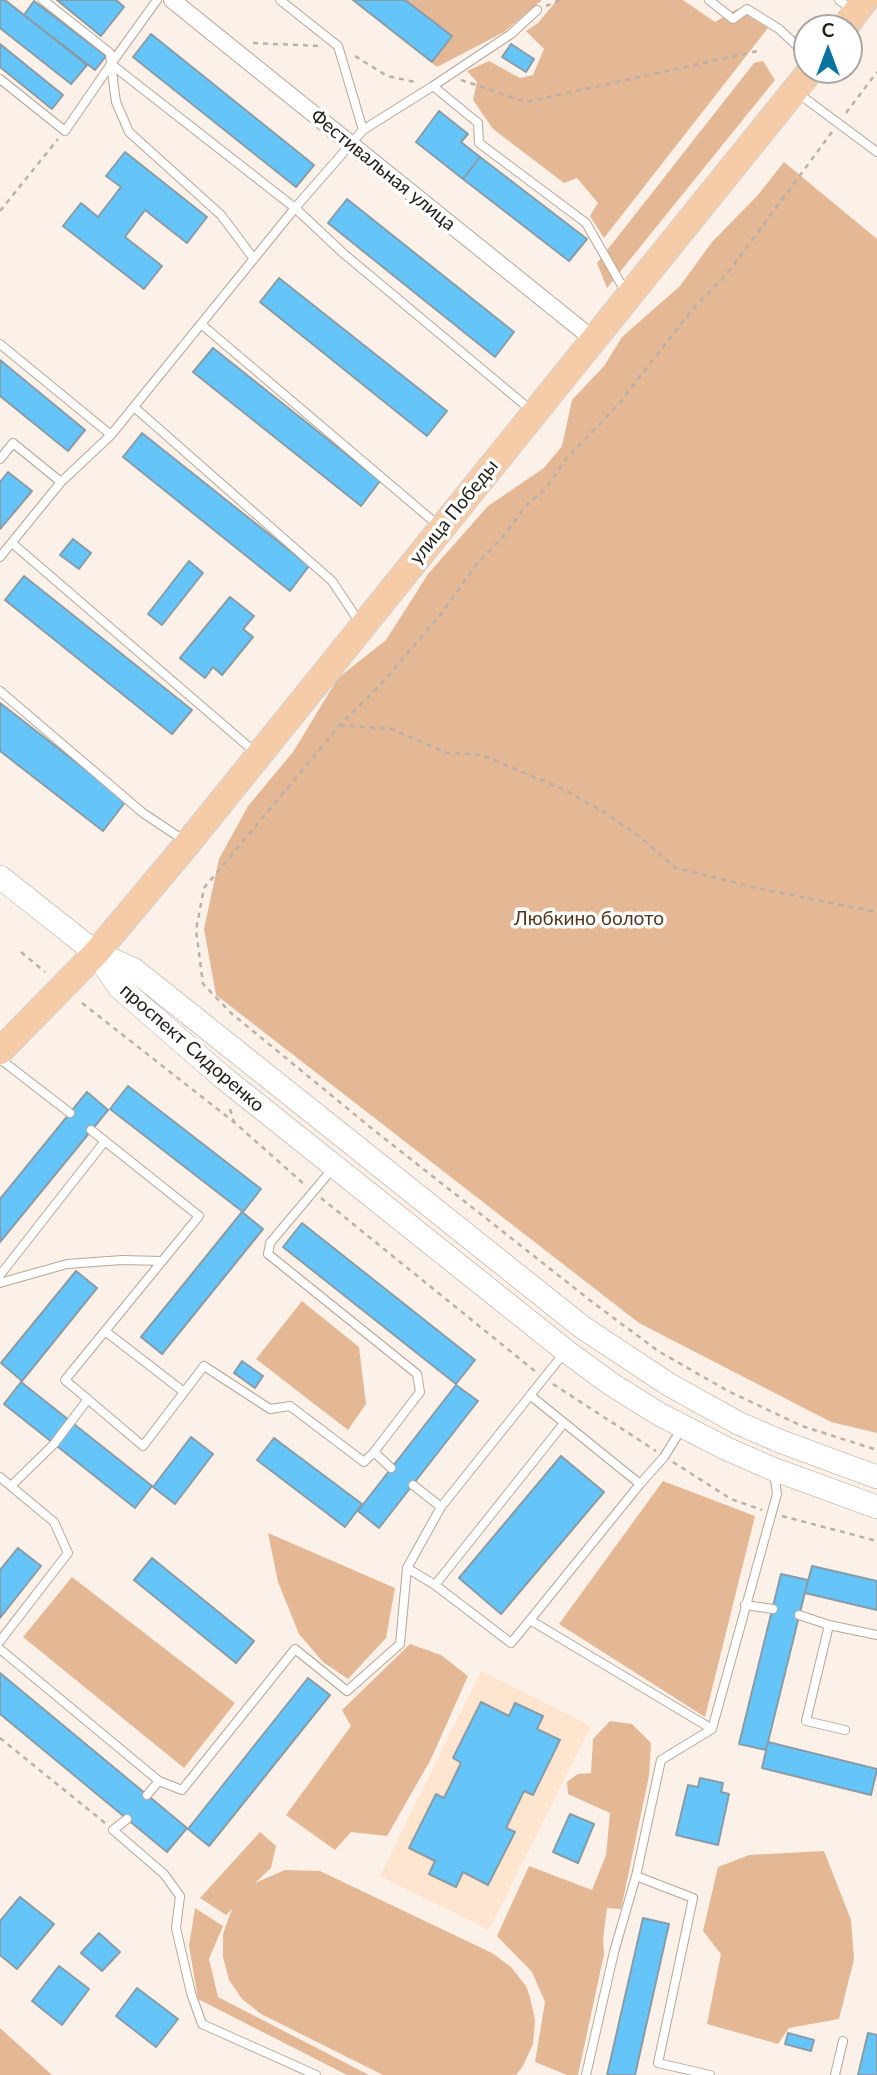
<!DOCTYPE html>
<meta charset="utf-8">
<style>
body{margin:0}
#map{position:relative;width:877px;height:2075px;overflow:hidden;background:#fcf1e8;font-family:Lato,sans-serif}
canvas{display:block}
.north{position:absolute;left:793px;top:14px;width:70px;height:70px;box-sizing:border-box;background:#fff;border:2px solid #a8a6a3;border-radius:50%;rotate:0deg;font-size:19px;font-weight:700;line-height:28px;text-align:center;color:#26201a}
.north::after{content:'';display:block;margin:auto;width:24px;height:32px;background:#09739f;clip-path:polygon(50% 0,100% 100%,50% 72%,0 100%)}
</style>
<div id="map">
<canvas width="877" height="2075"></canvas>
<div class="north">С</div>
</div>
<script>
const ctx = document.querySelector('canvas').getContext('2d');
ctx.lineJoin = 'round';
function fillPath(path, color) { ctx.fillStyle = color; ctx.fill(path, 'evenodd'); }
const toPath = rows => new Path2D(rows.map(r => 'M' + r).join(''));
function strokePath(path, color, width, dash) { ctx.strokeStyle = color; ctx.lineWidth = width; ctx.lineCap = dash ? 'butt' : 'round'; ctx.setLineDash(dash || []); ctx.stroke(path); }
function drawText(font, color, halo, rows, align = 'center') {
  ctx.font = font + ' Lato,sans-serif'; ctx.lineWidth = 7; ctx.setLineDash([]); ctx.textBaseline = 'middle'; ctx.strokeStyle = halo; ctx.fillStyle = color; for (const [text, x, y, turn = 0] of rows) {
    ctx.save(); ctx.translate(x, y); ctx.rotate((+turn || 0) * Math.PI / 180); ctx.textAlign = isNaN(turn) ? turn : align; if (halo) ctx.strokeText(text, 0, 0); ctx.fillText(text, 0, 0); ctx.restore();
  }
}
const built = toPath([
 [481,1671,591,1726,489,1930,380,1876]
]);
const green = toPath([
 [352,0,542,0,504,32,437,67],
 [557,0,683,0,715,22,737,9,768,28,604,238,590,216,598,203,577,178,564,183,493,129,473,100,477,82,467,71,489,61,520,78,533,75,544,49,526,31,538,23],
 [763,61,775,80,607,288,597,263,754,63],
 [784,162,877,239,877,1433,831,1422,639,1323,216,995,204,929,219,859,248,806,293,752,338,678,386,640,428,574,488,506,544,468,562,446,572,400,604,366,622,337,680,286,712,242,758,195],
 [302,1301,359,1347,366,1404,348,1430,256,1359],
 [663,1481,755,1516,705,1717,559,1624],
 [268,1533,395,1588,386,1638,348,1679,323,1662,299,1634,278,1582],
 [72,1577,235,1703,184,1768,23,1637],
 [410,1644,441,1655,468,1676,431,1759,387,1836,351,1832,335,1850,286,1815,351,1726,342,1710],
 [610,1721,632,1724,651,1743,649,1776,621,1909,607,1908,603,1939,604,1954,578,2075,567,2075,535,2062,545,2002,532,1972,497,1936,529,1866,592,1890,606,1855,610,1813,568,1794,567,1782,578,1774,591,1773,593,1739],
 [260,1832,276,1846,271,1868,255,1883,285,1870,320,1871,492,1953,511,1967,526,1986,530,1997,535,2020,533,2044,523,2066,516,2075,383,2075,261,2014,242,1999,229,1980,223,1957,223,1934,232,1909,226,1915,200,1898],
 [824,1851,851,1920,854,1959,839,2019,789,2028,778,2044,707,2024,721,1954,703,1931,718,1867,749,1855],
 [195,1908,223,1926,209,1959,218,1997,369,2075,347,2075,198,1999,189,1946],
 [0,2028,52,2075,0,2075]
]);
const building = toPath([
 [0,0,5,0,87,65,71,84,0,28,0,0],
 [57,0,116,0,124,7,101,36,57,0],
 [353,0,405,0,452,36,432,62,353,0],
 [34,1,106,56,95,70,24,15,34,1],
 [151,34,314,165,296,187,133,57,151,34],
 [0,44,63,95,52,109,0,67,0,44],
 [511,44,534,59,526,72,502,57,511,44],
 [439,111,468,134,461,142,480,157,463,179,416,142,439,111],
 [125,152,207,217,187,243,145,210,125,237,162,266,144,289,63,226,81,203,98,217,121,187,106,176,125,152],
 [480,157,587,239,569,261,463,179,480,157],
 [347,199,514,332,495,357,328,223,347,199],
 [279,278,447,411,427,436,260,302,279,278],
 [213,348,380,481,361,506,193,372,213,348],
 [0,360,85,430,68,451,0,396,0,360],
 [142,433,309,566,290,591,123,457,142,433],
 [8,472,32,491,0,529,0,482,8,472],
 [73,539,91,553,79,569,60,555,73,539],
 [189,561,203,573,162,625,148,614,189,561],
 [24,576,192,710,172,734,5,600,24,576],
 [230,597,254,616,243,629,253,637,222,675,213,667,205,678,180,658,230,597],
 [0,703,126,801,103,831,0,751,0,703],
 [128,1086,261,1189,243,1212,110,1109,128,1086],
 [87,1092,108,1110,0,1242,0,1199,87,1092],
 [242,1212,263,1229,162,1354,141,1337,242,1212],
 [302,1223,475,1360,456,1384,283,1247,302,1223],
 [76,1271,97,1288,22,1381,1,1363,76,1271],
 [242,1361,263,1376,255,1388,234,1373,242,1361],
 [21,1382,152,1486,135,1508,4,1404,21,1382],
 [456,1385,478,1401,379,1528,358,1511,456,1385],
 [191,1437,213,1454,175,1504,153,1487,191,1437],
 [274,1438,362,1504,345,1527,257,1460,274,1438],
 [561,1456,604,1492,501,1614,459,1578,561,1456],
 [18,1548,41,1566,0,1618,0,1570,18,1548],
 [152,1558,254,1641,236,1663,134,1580,152,1558],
 [812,1566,877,1581,877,1610,805,1593,812,1566],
 [781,1574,808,1580,766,1750,739,1744,781,1574],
 [0,1673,187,1828,167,1852,0,1714,0,1673],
 [308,1678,330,1695,209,1846,188,1829,308,1678],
 [481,1702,509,1716,515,1703,543,1716,537,1729,560,1740,533,1795,524,1791,506,1828,515,1832,488,1885,463,1872,456,1887,429,1874,435,1861,409,1848,436,1794,444,1798,461,1763,453,1758,481,1702],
 [768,1742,877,1769,871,1795,762,1768,768,1742],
 [700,1778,723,1783,721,1792,729,1794,718,1845,676,1835,688,1785,698,1787,700,1778],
 [570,1814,594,1824,578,1863,553,1852,570,1814],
 [20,1897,54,1924,17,1969,0,1955,0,1921,20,1897],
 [643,1918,669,1924,635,2075,607,2075,643,1918],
 [99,1933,120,1952,102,1971,81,1953,99,1933],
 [59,1966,89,1989,62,2025,32,2001,59,1966],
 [137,1988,178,2019,156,2047,116,2016,137,1988],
 [788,2033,814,2040,811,2051,785,2044,788,2033],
 [868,2033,877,2035,877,2075,858,2075,868,2033]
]);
const path = toPath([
 [546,6,560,0],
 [253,43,319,46],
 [355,56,387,76,415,82],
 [461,80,526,102,758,51],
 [846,113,877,72],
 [832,132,726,275,692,310,617,406,565,460,545,490,529,502,503,537,476,565,441,614,382,683,340,725,204,888,196,930,203,984,231,1013,370,1127,591,1301,658,1351,728,1391,802,1426,877,1450],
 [0,211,58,139],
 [340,725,391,729,447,753,482,755,565,790,602,811,640,837,676,868,761,889,877,912],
 [21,952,45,972],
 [82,1003,234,1122,305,1185],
 [230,1109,234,1122],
 [321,1198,536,1372],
 [553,1384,656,1451],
 [673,1462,731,1499,762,1510],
 [782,1516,877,1541],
 [0,1738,105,1823]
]);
const lane = toPath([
 [157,0,111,64,295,208,343,253,532,411],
 [280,0,338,46,363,130],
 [709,0,733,19,747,9,779,29,807,55],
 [839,0,854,11],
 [111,64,116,102,129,132,221,215,254,259],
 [0,79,65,131,111,64,110,53,43,0],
 [433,86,511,34,537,10],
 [799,94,877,152],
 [201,324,439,526],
 [0,344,111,435],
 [134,407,332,581,360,623],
 [0,459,13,443,61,482],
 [12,543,256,753],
 [0,557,61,482,111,435,295,208,363,130,433,86,478,123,479,143,586,223,625,291],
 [0,691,143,813,185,841],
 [0,1059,70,1113],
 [91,1130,199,1216,65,1380,143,1446,204,1366,270,1409,290,1406,364,1462,374,1452,391,1468],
 [334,1167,270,1243,268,1254,417,1374,420,1392,374,1452],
 [0,1275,105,1141],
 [0,1283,67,1264,122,1260,162,1261],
 [105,1331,184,1392],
 [531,1396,640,1484,664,1457,682,1428],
 [0,1477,54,1522,68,1553,0,1641],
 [640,1484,530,1620,712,1729],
 [413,1485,441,1507],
 [11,1486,54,1444,88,1399],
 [407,1568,435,1585],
 [745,1605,773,1609],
 [799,1615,829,1625,806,1721,845,1730],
 [530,1620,511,1643,435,1585,564,1423],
 [829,1625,877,1635],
 [0,1649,159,1781,182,1790,295,1649,347,1691,400,1644,407,1568,441,1507,564,1353],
 [147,1795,159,1781],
 [127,1819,113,1830,164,1874,180,1896,176,1928,191,1993,202,2024,316,2075],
 [586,2075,614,1952,636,1876],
 [710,2075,658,2063,693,1898,636,1876,661,1760,712,1729,777,1494,774,1472],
 [835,2075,843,2041]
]);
const street = toPath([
 [172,0,594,340]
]);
const secondary = toPath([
 [0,877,96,953,133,969,582,1327,668,1384,738,1423,782,1442,877,1477],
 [96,953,119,987,220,1075,566,1351,611,1384,659,1414,727,1449,773,1469,877,1507]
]);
const primary = toPath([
 [844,28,865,0],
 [0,1051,96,953,188,843,811,70]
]);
const streetNames = [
 ["Фестивальная улица",383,170,39],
 ["улица Победы",454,512,-51],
 ["проспект Сидоренко",192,1048,41]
];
const parkNames = [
 ["Любкино болото",589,919]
];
fillPath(built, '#fee5d0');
fillPath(green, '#e4b894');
fillPath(building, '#66c5f8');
strokePath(building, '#889ca8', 2);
strokePath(lane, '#b7a697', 10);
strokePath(street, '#b7a697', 18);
strokePath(secondary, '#b7a697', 24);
strokePath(primary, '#d4d2d1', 28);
strokePath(path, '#bab0a8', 2.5, [5, 5]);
strokePath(lane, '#fff', 8);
strokePath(street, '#fff', 16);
strokePath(secondary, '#fff', 23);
strokePath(primary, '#f5cca7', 26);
drawText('19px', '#26201a', '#fff', streetNames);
drawText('19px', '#52351a', '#fff', parkNames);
</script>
